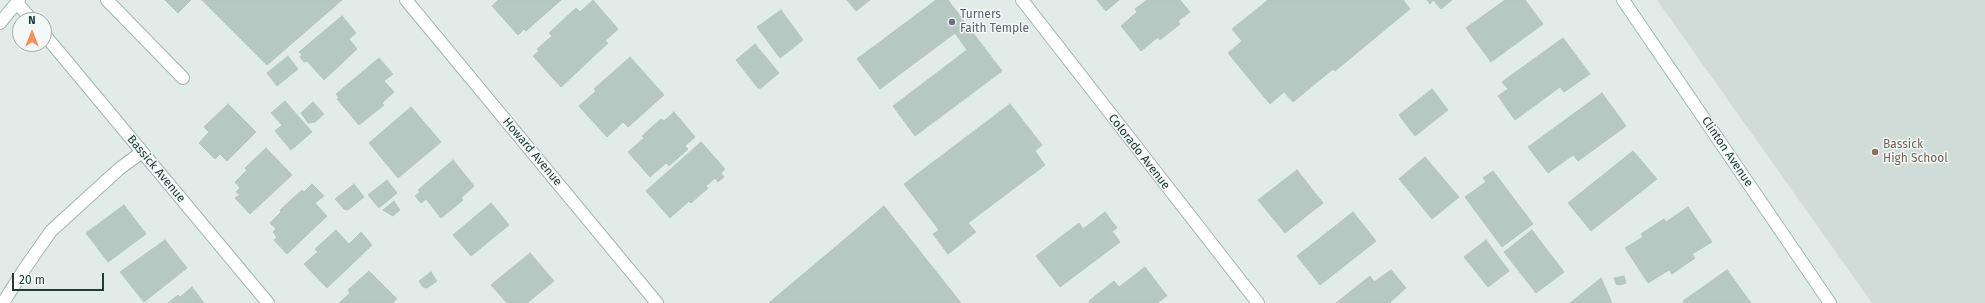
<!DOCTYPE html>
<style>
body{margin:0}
#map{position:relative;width:1985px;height:303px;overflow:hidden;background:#e1ece9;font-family:"Fira Sans",sans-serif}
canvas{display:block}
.north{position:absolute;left:12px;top:12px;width:40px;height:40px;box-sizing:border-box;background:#f2f9f6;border:1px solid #9eaeaa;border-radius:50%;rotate:0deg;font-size:11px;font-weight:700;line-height:16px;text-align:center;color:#213e39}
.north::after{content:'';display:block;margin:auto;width:14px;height:18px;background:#f78e55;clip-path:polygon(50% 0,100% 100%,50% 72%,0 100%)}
.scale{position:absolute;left:12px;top:273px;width:92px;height:18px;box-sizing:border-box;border:2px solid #213e39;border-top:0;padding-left:5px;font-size:12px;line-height:14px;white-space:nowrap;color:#213e39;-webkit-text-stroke:3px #f2f9f6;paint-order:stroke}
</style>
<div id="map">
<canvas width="1985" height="303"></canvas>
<div class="north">N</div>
<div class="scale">20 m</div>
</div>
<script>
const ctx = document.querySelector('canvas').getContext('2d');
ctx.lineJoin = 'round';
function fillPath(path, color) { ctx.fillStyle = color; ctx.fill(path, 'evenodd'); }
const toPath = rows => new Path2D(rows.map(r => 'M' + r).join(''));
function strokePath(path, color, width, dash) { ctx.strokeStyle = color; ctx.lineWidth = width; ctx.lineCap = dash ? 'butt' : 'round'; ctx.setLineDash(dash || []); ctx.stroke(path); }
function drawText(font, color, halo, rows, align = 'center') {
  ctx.font = font + ' "Fira Sans",sans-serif'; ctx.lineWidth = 3; ctx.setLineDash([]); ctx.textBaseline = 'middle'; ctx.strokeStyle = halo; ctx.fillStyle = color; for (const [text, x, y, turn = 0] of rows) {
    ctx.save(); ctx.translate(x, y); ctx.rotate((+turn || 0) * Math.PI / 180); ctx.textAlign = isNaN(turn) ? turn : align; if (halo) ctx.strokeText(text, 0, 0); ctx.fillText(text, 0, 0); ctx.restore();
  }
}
const built = toPath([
 [1657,0,1985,0,1985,303,1872,303]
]);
const building = toPath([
 [165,0,191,0,178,13,165,0],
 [202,0,342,0,267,65,202,0],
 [498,0,561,0,526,31,524,29,518,35,492,6,498,0],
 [593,0,618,29,605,41,608,43,561,87,533,56,539,51,537,49,552,36,549,33,576,8,580,12,593,0],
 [847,0,870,0,856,11,847,0],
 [936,0,948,0,1002,71,915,136,893,106,967,50,955,33,880,89,857,59,936,0],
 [1097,0,1119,0,1106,11,1097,0],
 [1147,0,1180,0,1190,12,1178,21,1180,24,1160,40,1158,37,1141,51,1121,26,1137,12,1135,9,1147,0],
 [1268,0,1403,0,1410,9,1335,71,1333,69,1293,102,1284,92,1270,104,1228,53,1242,41,1232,29,1268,0],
 [1427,0,1452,0,1441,9,1433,0,1430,4,1427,0],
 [1505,0,1525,0,1543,24,1491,62,1466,28,1505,0],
 [781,10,803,40,780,58,757,27,781,10],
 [342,16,356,33,349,39,357,49,324,80,307,61,304,62,300,57,302,55,299,52,342,16],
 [1563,38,1590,74,1564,92,1560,87,1515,120,1498,96,1508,89,1502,82,1563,38],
 [755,44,779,73,761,88,758,88,736,60,755,44],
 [288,56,298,69,277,86,267,73,288,56],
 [630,57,664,95,628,127,623,122,607,137,579,106,596,91,594,89,630,57],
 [379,58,393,74,384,81,394,92,382,103,384,105,359,125,337,99,339,98,336,94,379,58],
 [1432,89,1448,110,1415,136,1399,115,1432,89],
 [1602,93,1626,126,1578,161,1573,155,1548,173,1528,147,1602,93],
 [285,101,312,132,291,150,275,131,282,125,271,113,285,101],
 [313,102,324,114,315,122,308,123,301,113,313,102],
 [228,104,256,132,227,161,220,154,215,159,199,143,209,132,204,127,228,104],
 [1010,104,1042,145,1035,151,1045,165,968,223,976,232,948,254,933,234,939,230,904,184,1010,104],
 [411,107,441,142,398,178,369,143,411,107],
 [674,112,695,137,685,146,688,149,669,166,666,163,650,177,628,152,644,138,642,136,661,119,664,121,674,112],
 [701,142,725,169,721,173,724,177,718,182,715,178,706,186,708,188,691,203,689,201,670,218,646,191,701,142],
 [266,148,292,175,250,214,235,198,240,195,236,192,240,188,235,182,247,170,245,168,266,148],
 [1633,151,1657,179,1591,231,1568,203,1633,151],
 [1425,157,1459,197,1432,219,1399,179,1425,157],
 [453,160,474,186,461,198,463,200,441,218,426,199,421,203,415,196,420,192,418,190,453,160],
 [1297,170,1323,203,1285,233,1258,200,1297,170],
 [1493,171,1533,224,1502,247,1465,197,1486,182,1483,178,1493,171],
 [387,180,397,193,379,208,368,195,387,180],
 [312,184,324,196,315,203,327,216,287,254,274,240,277,237,273,232,276,229,270,223,281,212,280,210,302,190,304,192,312,184],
 [354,184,364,197,348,210,344,209,335,199,354,184],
 [394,201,400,210,393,216,383,210,394,201],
 [491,203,509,225,471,256,453,235,491,203],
 [124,205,146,234,108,262,86,233,124,205],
 [884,206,961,303,769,303,884,206],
 [1688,207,1712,242,1692,254,1695,258,1672,274,1669,270,1648,283,1625,248,1643,237,1641,234,1664,219,1666,222,1688,207],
 [1105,212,1117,228,1112,231,1120,242,1060,287,1036,256,1079,223,1083,229,1105,212],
 [1353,212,1376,241,1320,285,1297,256,1353,212],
 [336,230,349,244,361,232,372,245,327,288,304,264,318,252,315,249,336,230],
 [1532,230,1564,272,1536,293,1504,252,1532,230],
 [165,240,187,268,144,302,120,272,165,240],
 [1486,240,1509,271,1488,287,1464,257,1486,240],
 [530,253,554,281,527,303,507,303,491,285,530,253],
 [1145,267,1167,296,1157,303,1090,303,1089,301,1114,281,1119,287,1145,267],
 [1391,270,1406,288,1390,302,1391,303,1336,303,1370,276,1374,282,1391,270],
 [1727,270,1751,303,1684,303,1683,301,1727,270],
 [369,271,397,299,392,303,339,303,350,293,348,290,369,271],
 [431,272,437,281,427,288,423,287,419,281,431,272],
 [1624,276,1626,283,1620,285,1616,284,1614,278,1624,276],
 [1601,278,1612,303,1570,303,1601,278],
 [192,287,204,303,168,303,178,295,180,297,192,287]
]);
const lane = toPath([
 [107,0,183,78],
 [3,303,23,271,51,231,119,169,142,152]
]);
const street = toPath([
 [406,0,657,303],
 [1022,0,1258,303],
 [17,3,32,20],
 [44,34,268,303]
]);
const secondary = toPath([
 [1623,0,1830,303],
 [0,23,19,0]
]);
const markers = [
 [952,22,4,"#6b7280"],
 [1875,152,4,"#8d6e63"]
];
const worshipNames = [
 ["Turners",960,15],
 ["Faith Temple",960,29]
];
const educationNames = [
 ["Bassick",1883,145],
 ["High School",1883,159]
];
const streetNames = [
 ["Howard Avenue",532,152,50],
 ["Colorado Avenue",1139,152,52],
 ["Clinton Avenue",1727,152,56],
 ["Bassick Avenue",156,169,50]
];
fillPath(built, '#cfdcd8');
fillPath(building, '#b7c7c2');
strokePath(building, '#b4c6c0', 1);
strokePath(lane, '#a4b4b1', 14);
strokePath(street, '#a4b4b1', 14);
strokePath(secondary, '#9fb9b2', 14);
strokePath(lane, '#fff', 12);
strokePath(street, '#fff', 12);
strokePath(secondary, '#fff', 12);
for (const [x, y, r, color] of markers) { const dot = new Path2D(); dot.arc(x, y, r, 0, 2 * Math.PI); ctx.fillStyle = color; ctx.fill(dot); strokePath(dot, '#f2f9f6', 1.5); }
drawText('12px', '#5b616d', '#f2f9f6', worshipNames, 'left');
drawText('12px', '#785e54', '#f2f9f6', educationNames, 'left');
drawText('12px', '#213e39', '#f2f9f6', streetNames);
</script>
